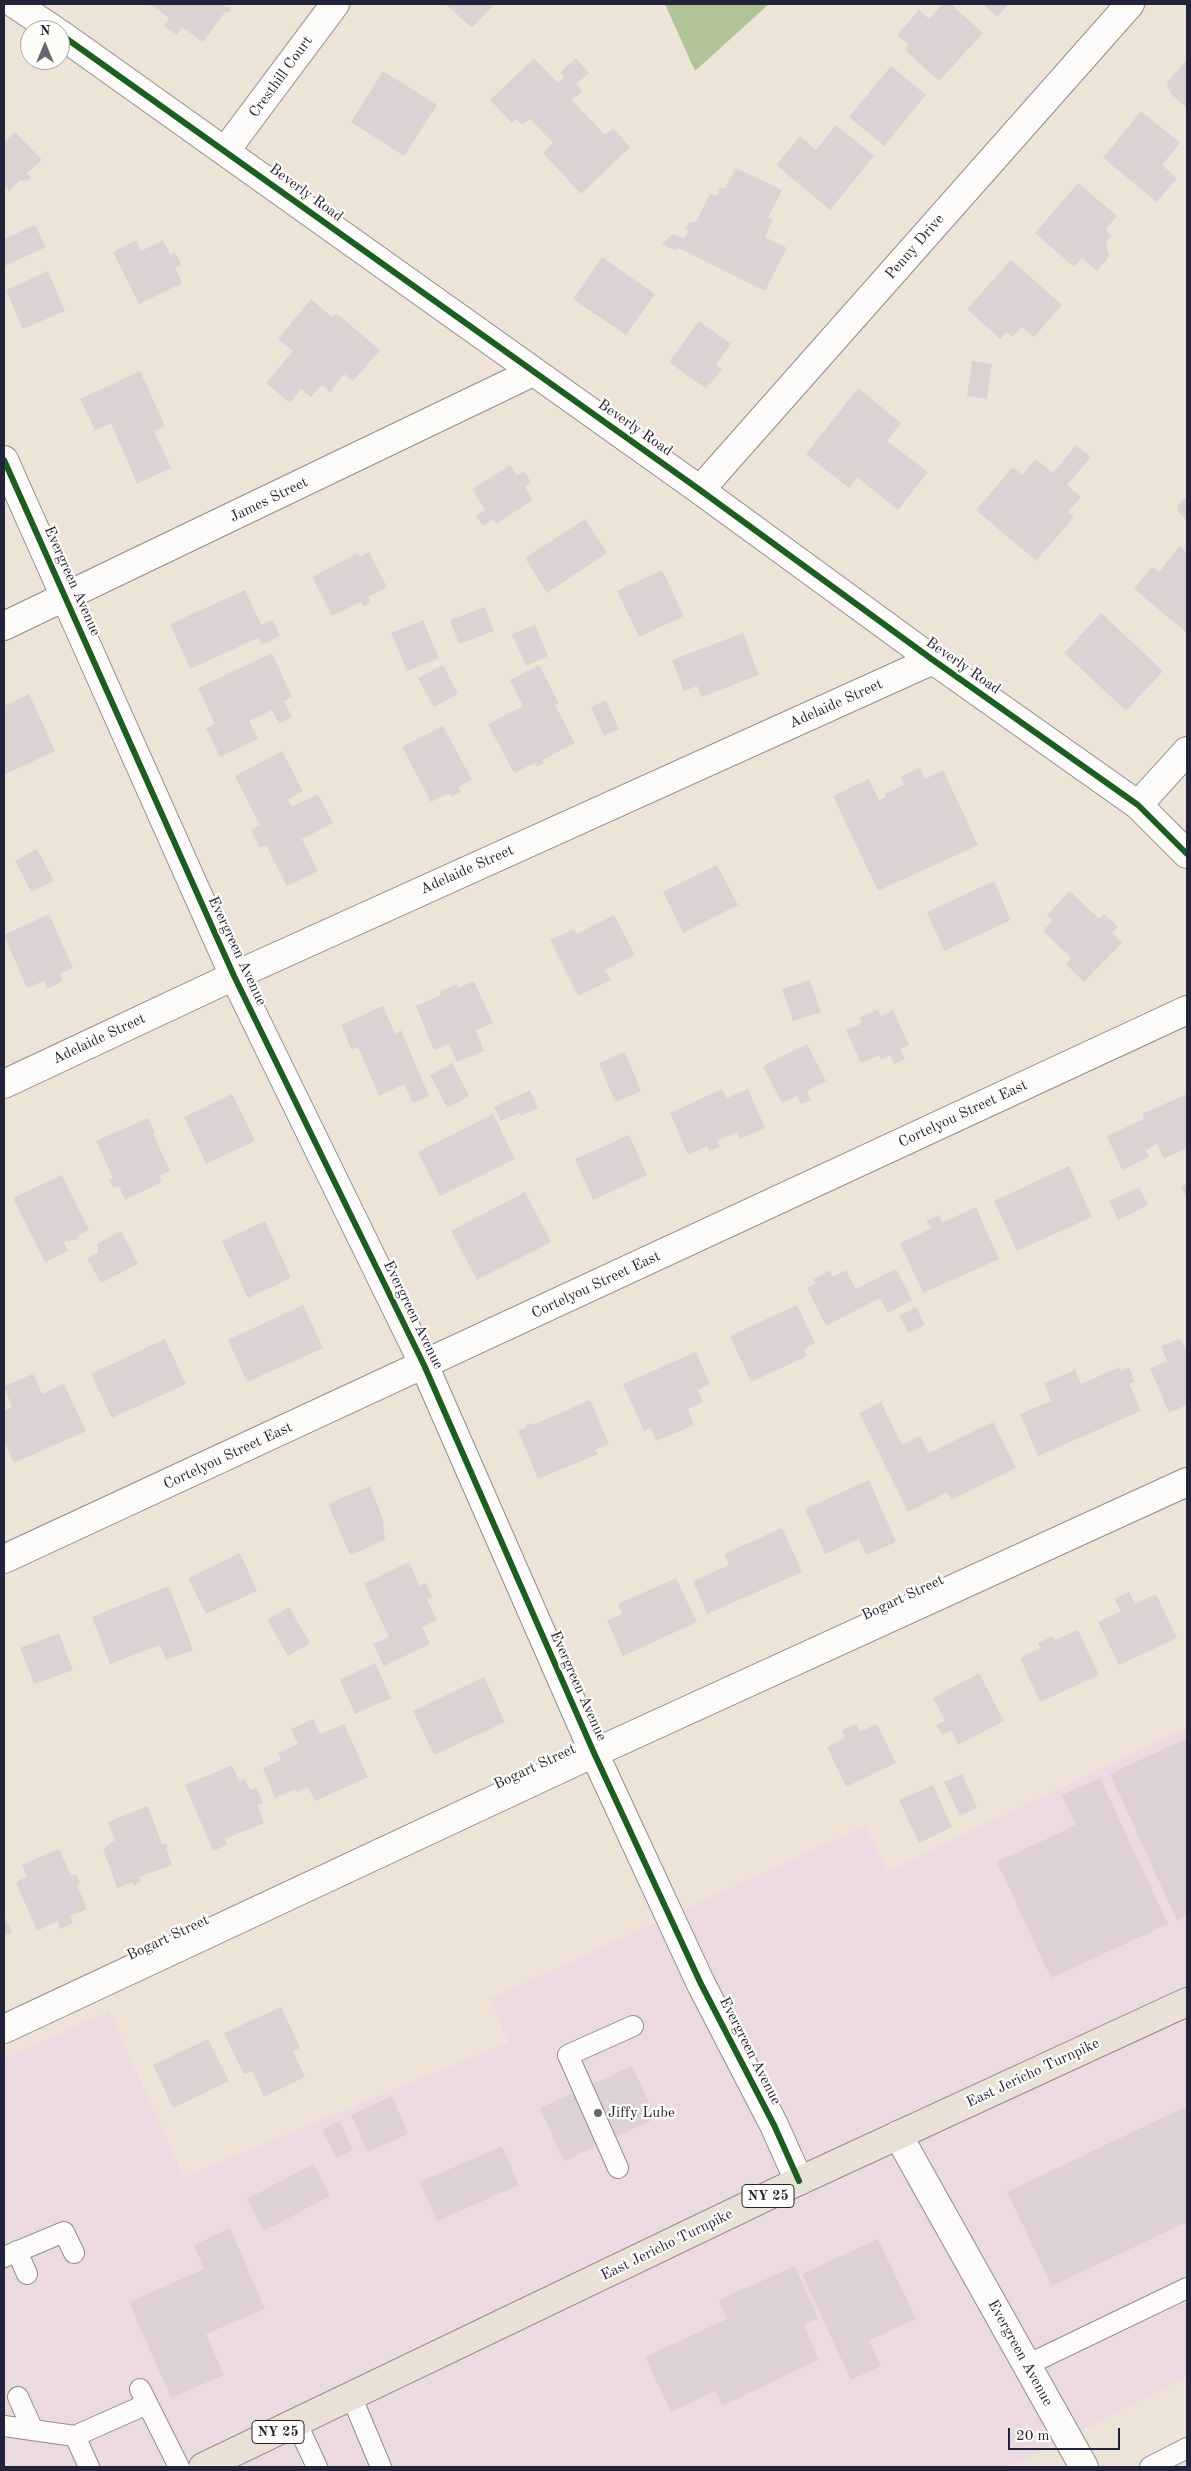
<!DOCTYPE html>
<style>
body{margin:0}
#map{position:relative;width:1191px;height:2471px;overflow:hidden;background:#ede4d7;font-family:"Old Standard TT",serif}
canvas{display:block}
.frame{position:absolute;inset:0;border:5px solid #22223b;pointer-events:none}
.north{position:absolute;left:20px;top:20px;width:50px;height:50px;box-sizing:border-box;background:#fdfcf7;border:1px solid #a5a5ac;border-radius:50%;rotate:0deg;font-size:14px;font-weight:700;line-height:20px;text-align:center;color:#22223b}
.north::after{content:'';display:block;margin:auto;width:18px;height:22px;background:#696672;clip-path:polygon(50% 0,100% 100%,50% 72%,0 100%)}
.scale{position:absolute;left:1008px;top:2428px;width:112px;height:22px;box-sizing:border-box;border:2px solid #22223b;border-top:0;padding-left:6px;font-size:15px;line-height:18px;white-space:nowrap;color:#22223b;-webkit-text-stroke:4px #fdfcf7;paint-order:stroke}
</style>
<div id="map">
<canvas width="1191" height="2471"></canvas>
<div class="frame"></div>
<div class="north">N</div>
<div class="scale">20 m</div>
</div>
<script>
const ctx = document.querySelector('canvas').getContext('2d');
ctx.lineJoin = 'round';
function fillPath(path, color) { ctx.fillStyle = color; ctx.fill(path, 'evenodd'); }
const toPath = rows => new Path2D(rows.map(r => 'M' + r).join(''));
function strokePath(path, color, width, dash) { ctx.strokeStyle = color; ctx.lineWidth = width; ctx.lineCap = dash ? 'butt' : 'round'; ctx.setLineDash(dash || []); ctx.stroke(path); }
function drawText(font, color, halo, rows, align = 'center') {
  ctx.font = font + ' "Old Standard TT",serif'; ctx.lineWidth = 4.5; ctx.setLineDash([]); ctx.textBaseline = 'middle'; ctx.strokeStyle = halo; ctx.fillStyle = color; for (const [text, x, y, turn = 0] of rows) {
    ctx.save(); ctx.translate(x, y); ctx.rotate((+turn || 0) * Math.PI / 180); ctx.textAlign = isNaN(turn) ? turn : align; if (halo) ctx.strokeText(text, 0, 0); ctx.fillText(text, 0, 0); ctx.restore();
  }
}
const built = toPath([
 [1187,1727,1187,2377,1009,2467,4,2467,4,2059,109,2011,184,2177,508,2042,490,1999,865,1826,888,1871]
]);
const forest = toPath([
 [665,4,769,4,695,71]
]);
const building = toPath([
 [152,4,224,4,224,7,230,7,230,12,225,12,203,42,182,27,177,35,164,26,169,18,151,5],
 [445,4,495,4,472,28],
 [943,4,951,4,983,33,939,81,905,50,909,45,897,35,919,10,929,19],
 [983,4,1009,4,997,17],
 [534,58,558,83,564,77,560,73,576,58,589,73,576,84,582,91,572,100,605,135,613,128,630,147,581,194,543,153,553,143,530,119,522,125,516,119,512,123,490,100],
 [1187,60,1187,108,1170,93,1167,82],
 [891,66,926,95,884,146,849,117],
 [383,71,437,105,404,156,351,122],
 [1141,111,1180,143,1162,165,1177,178,1157,202,1103,158],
 [836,125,874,156,830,210,776,165,800,136,816,150],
 [15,132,42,160,26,174,30,176,29,181,20,180,9,191,4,186,4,142],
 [736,168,782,190,768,217,773,220,765,237,787,248,765,291,679,248,675,250,662,244,673,234,684,239,688,231,685,228,690,222,696,222,710,194,716,196,721,187,725,189],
 [1078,183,1117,216,1105,230,1112,236,1106,243,1109,257,1097,271,1082,258,1074,267,1035,233],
 [35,225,46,247,4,266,4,239],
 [136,240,141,251,163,240,170,255,175,252,181,265,175,268,182,283,139,304,113,252],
 [602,257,655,294,626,335,573,299],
 [1011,260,1062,305,1034,337,1022,327,1012,337,1007,332,1000,339,967,309],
 [48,271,65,311,23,329,6,290],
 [311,299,332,317,336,313,380,350,353,381,344,374,330,392,322,385,311,397,301,389,290,403,266,383,293,351,278,339],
 [699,321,731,344,716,365,722,369,706,389,669,362],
 [972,361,992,364,987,399,967,396],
 [140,371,165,426,154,431,171,468,137,484,111,423,95,430,80,399],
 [858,388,901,423,887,441,928,472,898,510,857,477,849,488,806,454],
 [1076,445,1091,457,1067,485,1081,497,1068,512,1074,517,1036,561,976,510,1013,467,1022,475,1036,459,1053,473],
 [510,465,517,476,524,471,531,482,525,487,533,500,496,524,493,519,483,526,476,516,485,510,472,489],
 [1187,496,1187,521,1179,513,1177,506],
 [585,519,607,553,547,593,525,558],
 [1180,546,1187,553,1187,633,1134,589,1152,567,1159,572],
 [369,552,387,587,368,597,371,602,363,607,361,602,332,616,312,577,358,553,360,557],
 [662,570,684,616,639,637,617,591],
 [245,590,261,625,273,620,280,636,262,645,258,638,190,669,170,624],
 [485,607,494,631,459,644,450,620],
 [1101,613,1163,671,1126,711,1064,653],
 [423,620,439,658,407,671,391,633],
 [535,625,548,656,526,666,512,634],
 [743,633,759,675,701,697,697,686,684,691,672,660],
 [272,653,292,697,284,701,292,717,279,724,272,710,249,721,258,739,220,757,206,728,215,724,198,688],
 [443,665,458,694,434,707,418,678],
 [539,665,559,703,555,705,575,743,542,760,544,763,536,767,535,763,514,773,488,724,523,706,510,680],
 [29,694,55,751,4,775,4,706],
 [606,700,619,729,604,736,591,707],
 [443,726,472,780,458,787,461,792,451,797,449,793,431,802,402,747],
 [282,751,303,791,288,799,292,807,318,794,333,823,302,839,318,871,287,886,266,845,260,848,251,830,260,825,235,776],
 [920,768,925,779,943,770,978,845,878,891,833,796,869,779,879,800,887,796,885,794,904,785,900,777],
 [37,849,54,881,31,892,15,861],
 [717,865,738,905,683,933,663,892],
 [994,881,1011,920,944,951,927,912],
 [1070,891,1099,919,1104,914,1118,927,1112,933,1122,943,1084,982,1066,964,1071,958,1043,931,1052,921,1047,915],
 [49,914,73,968,60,974,63,981,47,989,44,981,27,988,4,935],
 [614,915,635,955,605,970,611,980,578,996,550,940,574,929,577,934],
 [810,980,821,1012,793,1021,782,989],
 [474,981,493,1023,476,1030,484,1051,457,1062,449,1044,434,1050,416,1006,441,995,440,992,457,984,458,988],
 [383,1006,395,1034,401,1030,429,1096,413,1103,404,1084,379,1096,358,1047,352,1050,341,1025],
 [878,1009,881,1016,893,1010,909,1045,900,1049,905,1059,894,1064,890,1055,881,1060,879,1055,861,1063,846,1030,862,1023,860,1018],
 [807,1044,826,1081,807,1091,811,1100,801,1104,797,1096,782,1103,763,1066],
 [625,1052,641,1091,615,1102,599,1063],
 [452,1063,469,1096,447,1108,430,1075],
 [722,1089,727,1098,748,1089,765,1128,740,1139,737,1132,717,1141,720,1147,709,1151,707,1146,688,1155,670,1113],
 [530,1090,538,1108,520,1116,519,1113,501,1121,494,1107],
 [232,1094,255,1141,206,1164,184,1117],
 [1187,1094,1187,1148,1164,1159,1157,1144,1146,1150,1149,1157,1122,1170,1107,1136,1144,1119,1142,1114],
 [493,1114,515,1159,440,1196,418,1152],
 [148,1118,155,1133,153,1134,170,1171,159,1176,162,1182,125,1200,119,1186,113,1188,109,1180,113,1178,96,1141],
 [629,1135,647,1175,593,1200,575,1159],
 [1069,1166,1092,1217,1017,1251,994,1201],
 [62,1175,89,1230,79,1235,78,1239,64,1242,68,1251,45,1262,13,1198],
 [1187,1184,1187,1199,1181,1187],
 [1139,1187,1148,1205,1118,1220,1109,1201],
 [525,1192,551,1242,477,1280,451,1231],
 [976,1207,999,1259,923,1293,900,1243,932,1228,926,1221,939,1215,942,1223],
 [265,1221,291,1278,248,1298,222,1241],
 [121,1231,138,1264,101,1283,87,1258,98,1253,97,1244],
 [896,1269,912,1300,888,1313,880,1298,826,1326,807,1288,816,1284,814,1279,830,1270,833,1277,846,1270,856,1289],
 [303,1305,323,1348,247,1382,228,1340],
 [797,1305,815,1343,804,1349,807,1356,751,1382,730,1336],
 [916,1307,925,1325,909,1333,899,1316],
 [165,1339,186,1384,112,1418,91,1374],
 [1180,1339,1187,1352,1187,1405,1169,1413,1150,1368,1167,1361,1161,1346],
 [696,1352,710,1384,698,1390,703,1402,688,1409,694,1425,656,1441,651,1428,644,1431,623,1384],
 [1120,1367,1121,1371,1129,1367,1135,1382,1129,1384,1141,1411,1038,1456,1020,1414,1051,1401,1044,1383,1075,1370,1081,1384],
 [33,1374,42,1394,64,1384,86,1431,14,1463,4,1441,4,1411,12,1407,4,1386],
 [590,1400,609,1444,595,1450,598,1454,538,1479,518,1431,526,1428,526,1425,531,1423,533,1425],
 [881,1402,902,1445,920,1436,929,1453,993,1422,1016,1468,951,1500,947,1492,908,1512,859,1413],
 [869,1480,896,1542,866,1555,859,1539,825,1554,805,1509],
 [370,1486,383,1519,385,1540,350,1555,328,1504],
 [782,1528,802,1572,707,1614,693,1581,729,1565,724,1554],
 [240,1553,257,1591,206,1614,188,1578],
 [409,1562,420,1586,426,1583,432,1597,427,1599,437,1620,422,1627,430,1644,384,1666,373,1644,389,1637,364,1584],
 [676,1578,697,1622,623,1656,607,1620,622,1614,618,1604],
 [169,1586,193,1650,166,1660,160,1645,110,1664,92,1617],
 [1129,1592,1135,1604,1156,1594,1177,1638,1119,1665,1098,1622,1121,1611,1114,1599],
 [289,1607,310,1643,288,1656,267,1620],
 [1078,1630,1099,1675,1040,1702,1020,1658,1040,1648,1038,1643,1053,1636,1055,1640],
 [59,1633,73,1670,34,1684,20,1648],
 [375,1663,391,1698,355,1714,340,1680],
 [979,1673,1004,1721,958,1745,951,1730,942,1735,936,1725,945,1721,933,1698],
 [484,1677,505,1722,434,1755,413,1711],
 [313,1719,320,1734,344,1724,368,1777,315,1801,308,1787,296,1792,295,1789,275,1798,263,1768,281,1760,278,1753,298,1744,291,1729],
 [857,1724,860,1732,877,1724,896,1763,846,1787,827,1747,845,1738,842,1730],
 [1187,1738,1187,1916,1177,1921,1110,1774],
 [232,1765,239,1782,245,1779,250,1790,257,1788,263,1803,257,1805,264,1823,225,1839,227,1845,213,1851,185,1785],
 [962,1774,977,1808,960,1816,944,1782],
 [1100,1778,1168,1924,1051,1978,997,1862,1076,1825,1062,1795],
 [933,1785,952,1827,919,1843,899,1800],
 [148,1806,162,1844,167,1844,168,1847,166,1847,172,1865,139,1877,141,1881,134,1886,132,1882,117,1888,103,1849,115,1840,108,1822],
 [59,1849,71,1876,76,1874,80,1884,77,1885,87,1909,70,1916,73,1923,60,1929,57,1921,37,1931,16,1882,27,1877,22,1865],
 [4,1915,12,1932,4,1936],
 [281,2007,300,2048,293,2051,305,2077,264,2097,252,2071,244,2074,224,2033],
 [208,2039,229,2081,173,2108,153,2065],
 [632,2066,656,2118,564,2161,540,2108],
 [392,2096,408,2134,368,2152,351,2115],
 [1187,2106,1187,2222,1052,2286,1007,2192],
 [339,2121,353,2150,336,2158,322,2130],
 [502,2146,519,2185,437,2221,420,2182],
 [313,2164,330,2196,264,2231,247,2199],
 [230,2228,265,2309,206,2334,224,2375,171,2398,129,2302,204,2269,194,2245],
 [878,2239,916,2319,869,2340,881,2366,851,2380,802,2274],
 [795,2266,818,2319,804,2324,818,2360,722,2406,715,2391,671,2412,645,2357,727,2319,719,2300]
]);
const lane = toPath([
 [618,2168,568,2055,633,2026],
 [17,2251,27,2274],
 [4,2257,64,2232,74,2253],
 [1027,2365,1187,2288],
 [140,2389,179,2467],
 [18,2397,33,2430],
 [352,2398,381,2467],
 [297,2424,317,2467],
 [4,2426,75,2436,147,2404],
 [75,2436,89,2467],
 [1150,2467,1187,2448]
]);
const street = toPath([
 [15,4,54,30],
 [60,34,700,490,933,660,1138,805,1187,854],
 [226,150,335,4],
 [4,460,234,976,424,1365,594,1753,701,1984,774,2125,799,2181],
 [700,490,1130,4],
 [4,626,533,372],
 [1138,805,1187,751],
 [4,1084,234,976,933,660],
 [4,1559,1187,1010],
 [4,2029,594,1753,1187,1482],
 [898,2135,1084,2467]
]);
const primary = toPath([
 [203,2467,799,2181,1187,2002]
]);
const cycleway = toPath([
 [60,34,700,490,933,660,1138,805,1187,854],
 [4,460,234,976,424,1365,594,1753,701,1984,774,2125,799,2181]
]);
const markers = [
 [598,2113,5,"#696672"]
];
const shields = [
 [768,2196,52],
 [278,2432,52]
];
const shieldNames = [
 ["NY 25",768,2196],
 ["NY 25",278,2432]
];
const streetNames = [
 ["Cresthill Court",281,77,-54],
 ["Beverly Road",306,193,36],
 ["Penny Drive",915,247,-49],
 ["Beverly Road",635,428,35],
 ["James Street",269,500,-26],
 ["Evergreen Avenue",72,581,66],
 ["Beverly Road",963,666,35],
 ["Adelaide Street",836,704,-24],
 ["Adelaide Street",467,870,-24],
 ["Evergreen Avenue",237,951,65],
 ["Adelaide Street",99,1039,-25],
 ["Cortelyou Street East",963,1114,-25],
 ["Cortelyou Street East",596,1285,-25],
 ["Evergreen Avenue",413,1315,64],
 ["Cortelyou Street East",228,1456,-25],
 ["Bogart Street",903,1598,-25],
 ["Evergreen Avenue",578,1686,66],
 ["Bogart Street",535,1767,-25],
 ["Bogart Street",168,1938,-25],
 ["Evergreen Avenue",750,2051,63],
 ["East Jericho Turnpike",1033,2073,-25],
 ["East Jericho Turnpike",667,2245,-26],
 ["Evergreen Avenue",1020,2353,61]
];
const poiNames = [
 ["Jiffy Lube",608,2113]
];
fillPath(built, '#ecdae2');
fillPath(forest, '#b0c497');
fillPath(building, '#ded1d3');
strokePath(lane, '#918d8a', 22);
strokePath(street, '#918d8a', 30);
strokePath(primary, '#918d8a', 30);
strokePath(lane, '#fcfbf9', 20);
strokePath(street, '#fcfbf9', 28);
strokePath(primary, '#e9e1d5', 28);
strokePath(cycleway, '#1b5e20', 6);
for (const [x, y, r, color] of markers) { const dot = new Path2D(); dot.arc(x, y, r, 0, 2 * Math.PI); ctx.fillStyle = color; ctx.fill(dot); strokePath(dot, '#fdfcf7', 2); }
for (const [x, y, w] of shields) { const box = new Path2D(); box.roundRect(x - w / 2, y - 11.5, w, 23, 4); ctx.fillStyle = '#fdfcf7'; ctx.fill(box); strokePath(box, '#22223b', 1); }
drawText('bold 14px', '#22223b', null, shieldNames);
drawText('15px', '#22223b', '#fdfcf7', streetNames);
drawText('15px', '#22223b', '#fdfcf7', poiNames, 'left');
</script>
